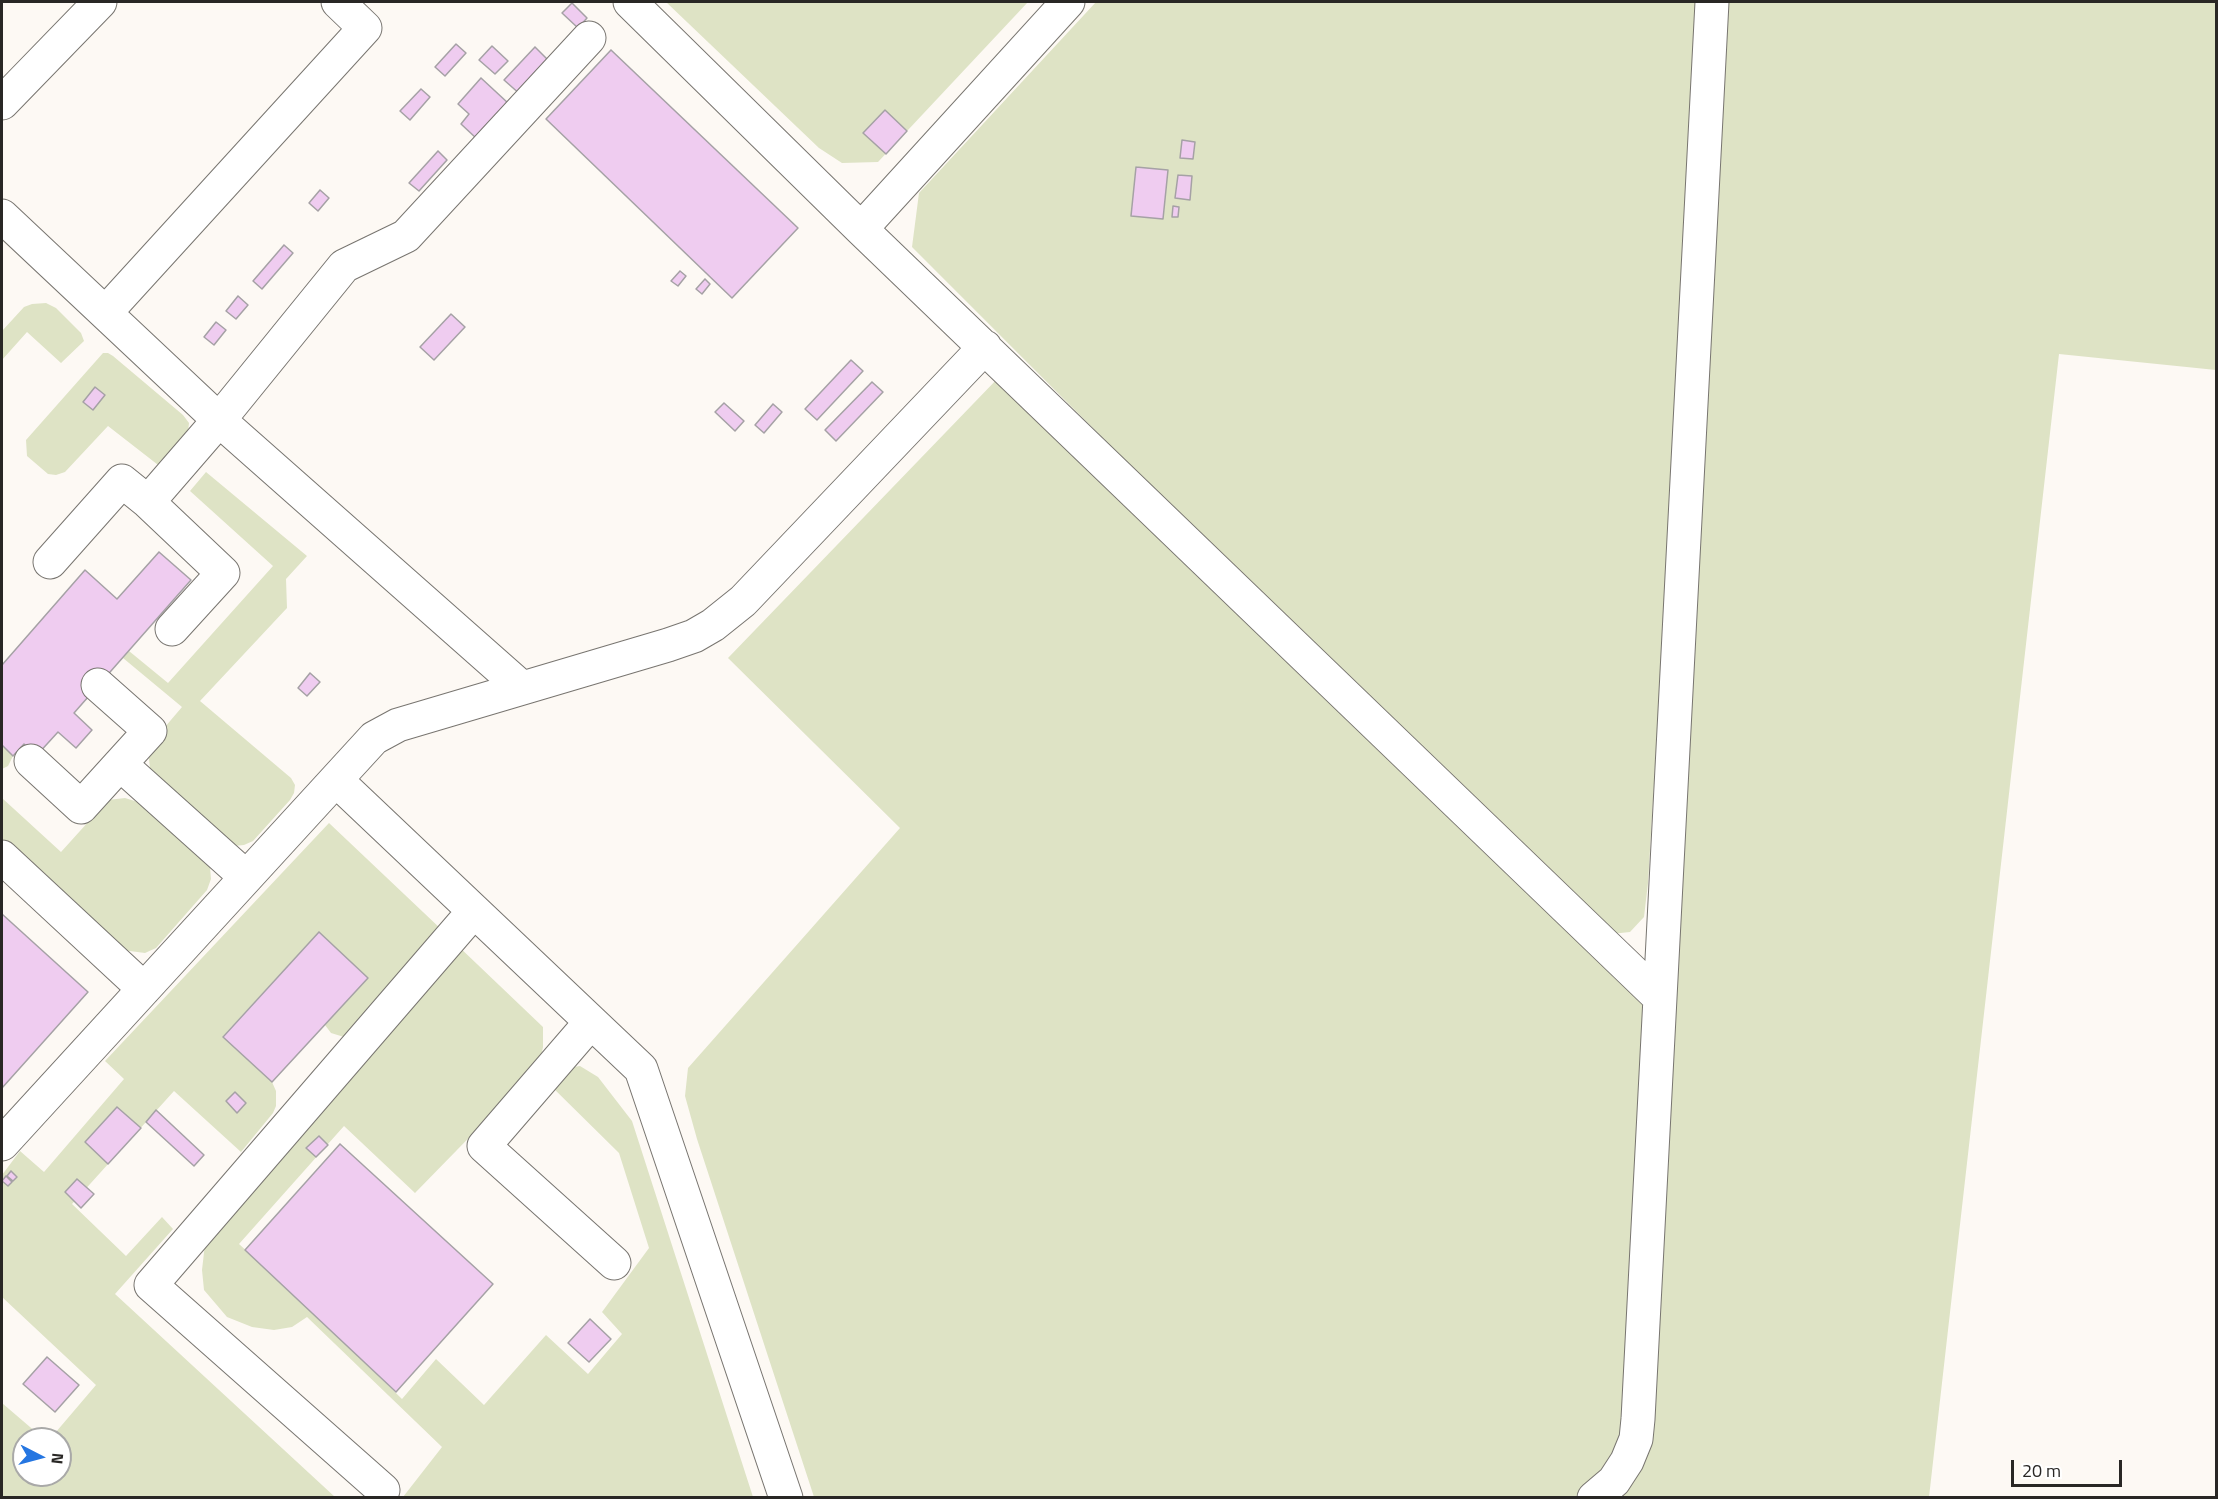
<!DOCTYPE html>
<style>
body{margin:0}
#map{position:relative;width:2218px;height:1499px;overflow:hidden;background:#fdf9f4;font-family:"Titillium Web",sans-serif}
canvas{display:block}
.frame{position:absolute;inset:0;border:3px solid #292725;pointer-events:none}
.north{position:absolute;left:12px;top:1427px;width:60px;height:60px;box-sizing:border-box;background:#fff;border:2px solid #a9a9a8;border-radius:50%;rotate:96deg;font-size:16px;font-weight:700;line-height:24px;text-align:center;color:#292725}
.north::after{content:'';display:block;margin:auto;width:21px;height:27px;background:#2576e1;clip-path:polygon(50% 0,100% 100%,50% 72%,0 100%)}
.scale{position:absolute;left:2011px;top:1460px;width:111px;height:27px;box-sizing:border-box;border:3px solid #292725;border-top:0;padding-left:8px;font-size:18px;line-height:21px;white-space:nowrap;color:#292725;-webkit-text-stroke:4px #fff;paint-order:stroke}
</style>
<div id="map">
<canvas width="2218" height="1499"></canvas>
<div class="frame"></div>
<div class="north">N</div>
<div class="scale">20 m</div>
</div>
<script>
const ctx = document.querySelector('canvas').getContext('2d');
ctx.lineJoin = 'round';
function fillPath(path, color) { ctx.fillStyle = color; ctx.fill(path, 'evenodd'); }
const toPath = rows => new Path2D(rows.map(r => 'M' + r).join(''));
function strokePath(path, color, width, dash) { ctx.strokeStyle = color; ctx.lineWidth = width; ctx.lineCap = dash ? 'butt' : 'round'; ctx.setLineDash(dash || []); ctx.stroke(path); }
const green = toPath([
 [666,2,1028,2,878,162,842,163,819,148],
 [1096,2,1701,2,1648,883,1644,917,1630,932,1611,934,1590,926,912,247,919,193],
 [1722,2,2216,2,2216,370,2059,354,1929,1497,1618,1498],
 [46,303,56,308,81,333,84,341,61,363,27,332,2,360,2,331,24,307,32,304],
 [103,353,108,353,113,356,183,415,189,423,188,432,162,468,108,426,65,472,56,475,48,474,27,456,26,440],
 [1000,376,1625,977,1644,1006,1627,1440,1587,1490,1574,1497,814,1497,697,1139,685,1096,688,1068,900,828,728,658],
 [206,472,307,556,286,579,287,608,200,701,291,778,295,785,294,793,290,800,253,841,244,845,234,846,151,777,148,751,153,741,182,707,123,658,129,651,168,683,273,566,190,491],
 [2,745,13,756,8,766,2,769],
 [2,798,61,852,108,800,125,798,141,803,210,867,211,879,207,890,156,948,145,953,122,950,2,840],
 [329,823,442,930,344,1037,331,1033,325,1025,368,978,319,932,223,1036,272,1082,276,1091,276,1106,273,1113,241,1152,174,1091,72,1204,126,1256,162,1217,173,1229,115,1294,335,1497,2,1497,2,1403,44,1439,24,1439,24,1475,60,1475,60,1439,50,1439,96,1385,2,1297,2,1175,20,1151,44,1172,124,1079,105,1061],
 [456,944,543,1027,543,1047,539,1066,415,1193,344,1126,239,1244,304,1303,402,1399,436,1359,484,1405,546,1335,588,1374,622,1334,602,1312,649,1248,619,1153,549,1084,561,1069,580,1066,598,1077,632,1121,753,1497,403,1497,442,1447,307,1317,292,1327,274,1330,252,1327,227,1317,204,1290,202,1270,205,1244]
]);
const building = toPath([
 [572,3,587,18,578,28,562,13,572,3],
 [456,44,466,53,445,76,435,67,456,44],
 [492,46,508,61,495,74,479,60,492,46],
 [535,47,551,63,521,95,504,80,535,47],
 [611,50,798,228,732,298,546,119,611,50],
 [481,78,508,103,476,138,461,124,469,114,458,104,481,78],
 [421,89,430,97,410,120,400,111,421,89],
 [885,110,907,131,886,154,863,133,885,110],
 [1182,140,1195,142,1193,159,1180,158,1182,140],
 [438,151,447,160,419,191,409,183,438,151],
 [1136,167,1168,170,1163,219,1131,216,1136,167],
 [1178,175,1192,176,1190,200,1175,198,1178,175],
 [320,190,329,198,318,211,309,203,320,190],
 [1173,206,1179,207,1178,217,1172,217,1173,206],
 [284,245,293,253,262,289,253,281,284,245],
 [680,271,686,276,678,286,671,281,680,271],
 [705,279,710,284,702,294,696,289,705,279],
 [238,296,248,305,236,319,226,311,238,296],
 [451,314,465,327,434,360,420,347,451,314],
 [216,322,226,330,214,345,204,337,216,322],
 [851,360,863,371,817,420,805,409,851,360],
 [872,382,883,392,836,441,825,430,872,382],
 [95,387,105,395,93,410,83,402,95,387],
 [724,403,744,421,735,431,715,412,724,403],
 [773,404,782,412,764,433,755,425,773,404],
 [159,552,191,580,74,713,92,730,76,748,58,732,37,755,24,744,13,756,2,745,2,665,85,570,117,599,159,552],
 [310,673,320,682,307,696,298,688,310,673],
 [2,914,88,992,2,1088,2,914],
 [319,932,368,978,272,1082,223,1037,319,932],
 [235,1092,246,1103,237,1113,226,1101,235,1092],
 [117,1107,141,1128,108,1164,85,1142,117,1107],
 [156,1110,204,1155,194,1166,146,1122,156,1110],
 [319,1136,328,1145,316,1157,306,1148,319,1136],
 [340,1144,493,1284,396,1392,245,1250,340,1144],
 [11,1171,17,1177,13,1181,7,1176,11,1171],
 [6,1176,12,1182,8,1186,2,1181,6,1176],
 [77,1179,94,1194,81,1208,65,1192,77,1179],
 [590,1319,611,1339,589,1362,568,1343,590,1319],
 [47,1357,79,1385,55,1412,23,1384,47,1357]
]);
const minor = toPath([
 [630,2,861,229,1660,998],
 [2,103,100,2],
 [2,216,219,420,148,502,223,573,172,629],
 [861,229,1068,2],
 [106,312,365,28,338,2],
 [50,562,122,481,148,502],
 [98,685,150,731,120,764],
 [521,687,219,420,344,266,406,236,589,38],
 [31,761,81,807,120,764,246,877],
 [336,780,641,1069,786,1498],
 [2,857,144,989],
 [591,1022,484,1146,614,1263],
 [2,1144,374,738,398,725,668,645,694,636,713,625,743,601,985,347],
 [383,1490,151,1285,474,911],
 [1594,1498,1614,1481,1627,1461,1636,1439,1638,1419,1712,2]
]);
fillPath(green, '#dee3c5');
fillPath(building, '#efccf0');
strokePath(building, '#a5a1a5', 1.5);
strokePath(minor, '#787570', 35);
strokePath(minor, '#fff', 33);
</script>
